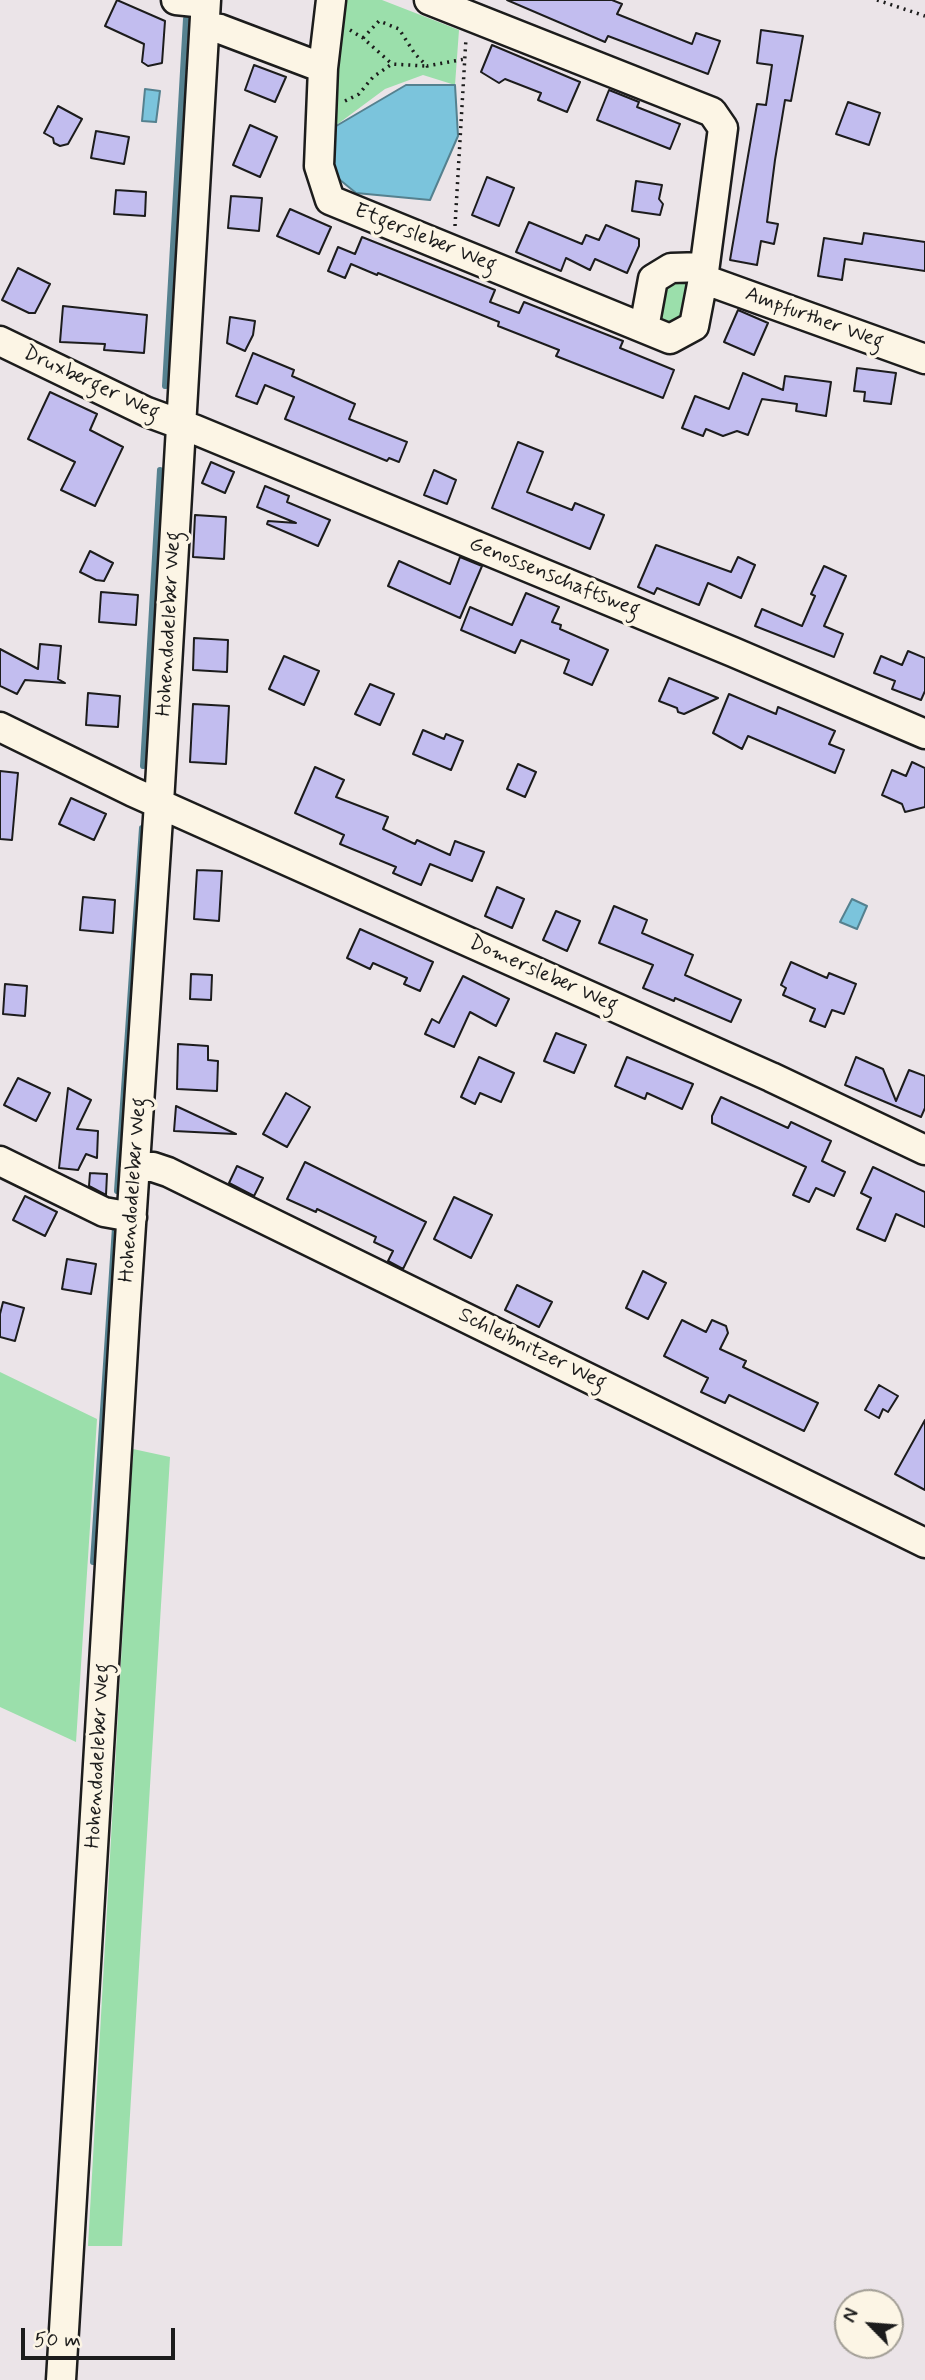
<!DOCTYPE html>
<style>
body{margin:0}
#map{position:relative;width:925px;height:2380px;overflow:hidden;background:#ebe4e8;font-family:Mynerve,sans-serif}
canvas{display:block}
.north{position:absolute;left:834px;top:2289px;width:70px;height:70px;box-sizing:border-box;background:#fcf5e5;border:2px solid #a29e95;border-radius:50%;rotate:295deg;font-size:19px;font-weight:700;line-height:28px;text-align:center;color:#1c1c1c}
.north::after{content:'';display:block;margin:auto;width:24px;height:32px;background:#1c1c1c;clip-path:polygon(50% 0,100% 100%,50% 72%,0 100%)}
.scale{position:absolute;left:21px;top:2328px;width:154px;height:32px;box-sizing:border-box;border:4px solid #1c1c1c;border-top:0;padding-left:9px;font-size:21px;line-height:24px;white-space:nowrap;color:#1c1c1c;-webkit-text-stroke:5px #fcf5e5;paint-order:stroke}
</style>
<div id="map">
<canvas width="925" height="2380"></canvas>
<div class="north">N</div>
<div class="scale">50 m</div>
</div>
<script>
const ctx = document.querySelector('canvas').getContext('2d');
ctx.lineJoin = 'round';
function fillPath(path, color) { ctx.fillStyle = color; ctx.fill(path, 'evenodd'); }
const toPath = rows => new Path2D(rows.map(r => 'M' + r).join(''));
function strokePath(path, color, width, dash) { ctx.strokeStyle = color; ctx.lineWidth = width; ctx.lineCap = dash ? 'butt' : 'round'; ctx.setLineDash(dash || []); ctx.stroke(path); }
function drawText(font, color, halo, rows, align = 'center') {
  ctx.font = font + ' Mynerve,sans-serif'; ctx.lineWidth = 7; ctx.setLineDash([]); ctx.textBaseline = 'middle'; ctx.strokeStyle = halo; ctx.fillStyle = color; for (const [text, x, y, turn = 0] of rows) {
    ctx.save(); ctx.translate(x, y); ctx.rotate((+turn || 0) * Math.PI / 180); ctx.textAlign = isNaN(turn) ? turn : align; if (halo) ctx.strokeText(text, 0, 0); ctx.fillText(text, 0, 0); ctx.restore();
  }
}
const green = toPath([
 [344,0,382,0,459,30,455,85,423,75,385,89,331,129],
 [668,277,683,279,691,284,685,323,669,328,656,317],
 [0,1372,97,1419,76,1742,0,1707],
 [133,1449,170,1457,122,2246,88,2246]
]);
const water = toPath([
 [406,85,455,85,458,136,430,200,356,193,334,175,331,129,406,85],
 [145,89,160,91,156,122,142,121,145,89],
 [852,899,867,906,857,929,840,922,852,899]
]);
const stream = toPath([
 [165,386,186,19],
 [143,766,160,470],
 [117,1191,142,828],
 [93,1562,115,1227]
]);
const building = toPath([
 [117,0,165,21,162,63,148,66,142,62,144,44,105,26,117,0],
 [507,0,612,0,622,4,617,14,692,44,696,33,720,41,708,74,608,36,605,42,507,0],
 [761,30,803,36,791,101,785,100,775,160,767,222,778,224,774,244,761,241,757,265,730,260,757,104,766,105,772,65,757,63,761,30],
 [492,45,580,82,567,112,538,100,541,93,505,79,499,83,481,72,492,45],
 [254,65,286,77,275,102,245,90,254,65],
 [609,90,639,102,637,107,680,124,670,149,597,120,609,90],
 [848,102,880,113,869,145,836,134,848,102],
 [58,106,82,119,68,144,60,146,54,143,53,138,44,133,58,106],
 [250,125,277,137,260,177,233,165,250,125],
 [96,131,129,137,124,164,91,158,96,131],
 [487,177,514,188,499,226,472,215,487,177],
 [636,181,662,185,659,199,663,204,660,215,632,211,636,181],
 [116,190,146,192,145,216,114,214,116,190],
 [231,196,262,198,259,231,228,228,231,196],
 [290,209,331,227,319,254,277,236,290,209],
 [529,222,582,244,586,235,599,240,606,225,639,239,639,246,627,273,595,259,590,270,566,258,561,271,516,252,529,222],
 [864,233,925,242,925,271,845,259,842,280,818,276,824,238,862,244,864,233],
 [362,237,495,290,490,302,519,313,524,302,623,341,620,348,674,370,663,398,556,356,559,350,498,326,499,322,378,273,377,275,351,264,345,278,328,271,338,247,355,254,362,237],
 [18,268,50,284,35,313,29,313,2,300,18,268],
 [63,306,147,315,144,353,104,350,105,344,60,342,63,306],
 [738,310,768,323,754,355,724,342,738,310],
 [230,317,255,321,253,335,245,351,227,343,230,317],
 [253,353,294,370,292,376,355,404,349,419,407,442,399,462,389,458,387,461,285,419,294,397,265,385,257,404,236,396,253,353],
 [857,368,896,373,891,404,864,401,865,392,854,391,857,368],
 [743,373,783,390,785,376,831,382,826,416,796,411,797,404,762,399,748,435,737,431,723,436,706,429,703,436,682,428,695,396,729,409,743,373],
 [50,392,97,414,90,430,123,447,95,506,61,490,75,462,28,439,50,392],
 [518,442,543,452,527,492,572,510,575,503,604,515,590,549,492,508,518,442],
 [211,462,234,472,225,493,202,483,211,462],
 [434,470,456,480,447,504,424,495,434,470],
 [265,486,289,496,287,502,330,520,318,546,267,524,268,521,296,523,257,507,265,486],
 [195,515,226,517,224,559,193,557,195,515],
 [656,545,731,572,738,557,755,565,741,598,708,583,699,605,657,588,654,594,638,587,656,545],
 [90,551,113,563,104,581,96,580,80,572,90,551],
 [460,557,482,566,460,618,388,586,399,561,450,584,460,557],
 [824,566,846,576,824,626,843,634,834,657,755,626,762,609,802,626,815,596,811,594,824,566],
 [101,592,138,595,136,625,99,622,101,592],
 [526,593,559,607,552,622,561,625,560,629,608,650,592,685,564,673,569,660,521,640,515,653,461,630,470,607,512,625,526,593],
 [194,638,228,640,227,672,193,670,194,638],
 [40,644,61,646,58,679,65,683,25,680,17,694,0,686,0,649,38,669,40,644],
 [908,651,925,658,925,691,921,700,892,689,895,681,874,673,881,656,902,665,908,651],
 [284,656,319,671,304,705,269,689,284,656],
 [669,678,718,698,684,714,678,712,677,708,659,701,669,678],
 [370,684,394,694,380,725,355,714,370,684],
 [88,693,120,696,118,727,86,725,88,693],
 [729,694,776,714,778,707,835,731,829,744,844,750,835,773,748,736,742,749,713,733,729,694],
 [193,704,229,706,226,764,190,762,193,704],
 [423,730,444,739,446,734,463,741,451,770,413,754,423,730],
 [912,762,925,768,925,807,905,812,902,804,882,795,892,770,906,776,912,762],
 [518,764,536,772,525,797,507,789,518,764],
 [315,767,344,780,336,797,388,817,383,829,415,844,417,840,450,855,455,841,484,852,472,881,430,864,421,885,393,873,396,867,340,844,344,835,295,813,315,767],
 [0,771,18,773,12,840,0,839,0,771],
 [71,798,106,814,94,840,59,824,71,798],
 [197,870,222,871,219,921,194,919,197,870],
 [497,887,524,899,512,928,485,916,497,887],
 [83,897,115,900,113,933,80,930,83,897],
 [614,906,647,920,642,933,693,955,685,975,741,1000,731,1022,675,998,674,1001,643,988,653,965,599,943,614,906],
 [556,911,580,921,567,951,543,940,556,911],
 [360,929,433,962,420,991,404,984,407,978,373,963,370,969,347,958,360,929],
 [791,962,827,978,829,973,856,984,844,1014,832,1010,825,1027,810,1021,815,1009,783,995,786,988,781,985,791,962],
 [191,974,212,975,211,1000,190,999,191,974],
 [463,976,509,999,496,1026,470,1012,454,1047,425,1034,432,1019,439,1023,463,976],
 [5,984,27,986,25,1016,3,1014,5,984],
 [556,1033,586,1045,574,1073,544,1061,556,1033],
 [178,1044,208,1046,208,1060,218,1061,217,1091,177,1089,178,1044],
 [479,1057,514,1073,501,1102,480,1093,475,1104,461,1097,479,1057],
 [627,1057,693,1084,682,1109,647,1093,645,1099,615,1086,627,1057],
 [856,1057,883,1069,896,1101,909,1070,925,1076,925,1108,921,1117,845,1085,856,1057],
 [18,1078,50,1093,36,1121,4,1105,18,1078],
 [68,1088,91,1100,77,1129,98,1131,97,1158,86,1154,78,1170,59,1168,68,1088],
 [286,1093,310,1107,287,1147,263,1134,286,1093],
 [721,1097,788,1128,791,1122,831,1141,822,1161,845,1172,834,1196,816,1188,809,1202,793,1195,806,1167,712,1123,712,1116,721,1097],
 [176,1106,236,1134,235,1134,174,1131,176,1106],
 [305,1162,426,1222,403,1269,388,1261,393,1251,374,1242,376,1237,317,1209,316,1212,287,1199,305,1162],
 [237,1166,263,1178,254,1196,229,1183,237,1166],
 [873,1167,925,1192,925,1227,896,1214,885,1241,857,1229,871,1198,861,1193,873,1167],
 [90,1173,107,1174,106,1195,89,1186,90,1173],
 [25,1196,57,1212,45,1236,13,1220,25,1196],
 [454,1197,492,1215,471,1258,434,1239,454,1197],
 [67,1259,96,1264,91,1294,62,1289,67,1259],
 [643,1271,666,1283,648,1319,626,1308,643,1271],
 [517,1285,552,1302,539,1327,505,1310,517,1285],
 [3,1302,24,1308,15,1341,0,1337,0,1314,3,1302],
 [682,1320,706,1332,712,1320,726,1326,728,1333,720,1349,746,1361,743,1367,818,1403,804,1431,729,1395,725,1403,701,1392,708,1378,664,1356,682,1320],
 [879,1385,898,1396,888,1412,883,1409,879,1418,865,1410,879,1385],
 [925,1420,925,1490,895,1474,925,1420]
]);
const path = toPath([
 [877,0,925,16],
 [350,30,363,38,392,64],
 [363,38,379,21,399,29,415,54,427,66,465,59],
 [345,101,359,94,373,77,392,64,425,66],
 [455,226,466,38]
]);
const minor = toPath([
 [176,0,205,3],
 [205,27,220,29,323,68,331,0],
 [323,68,319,166,330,200,670,339,694,326,703,279,723,128,712,112,429,0],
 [703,279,925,359],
 [644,328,653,279,671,268,704,267],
 [0,341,147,412,196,430,733,652,925,734],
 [0,727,133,792,771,1077,925,1150],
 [0,1161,104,1212,132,1217],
 [136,1166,153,1167,168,1172,925,1543],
 [61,2380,125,1315,159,803,206,0]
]);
const streetNames = [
 ["Etgersleber Weg",425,239,22],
 ["Ampfurther Weg",814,319,20],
 ["Druxberger Weg",91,384,25],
 ["Genossenschaftsweg",554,578,22],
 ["Hohendodeleber Weg",170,624,-87],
 ["Domersleber Weg",543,975,24],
 ["Hohendodeleber Weg",134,1190,-86],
 ["Schleibnitzer Weg",532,1350,26],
 ["Hohendodeleber Weg",99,1756,-87]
];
fillPath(green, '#9bdfab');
fillPath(water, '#7bc4dc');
strokePath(water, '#55818f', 2);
strokePath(stream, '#55818f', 6);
fillPath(building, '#c2bdef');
strokePath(building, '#1c1c1c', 2);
strokePath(minor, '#1c1c1c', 33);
strokePath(path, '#1c1c1c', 3.5, [2, 5]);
strokePath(minor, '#fcf5e5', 28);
drawText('21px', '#1c1c1c', '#fcf5e5', streetNames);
</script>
